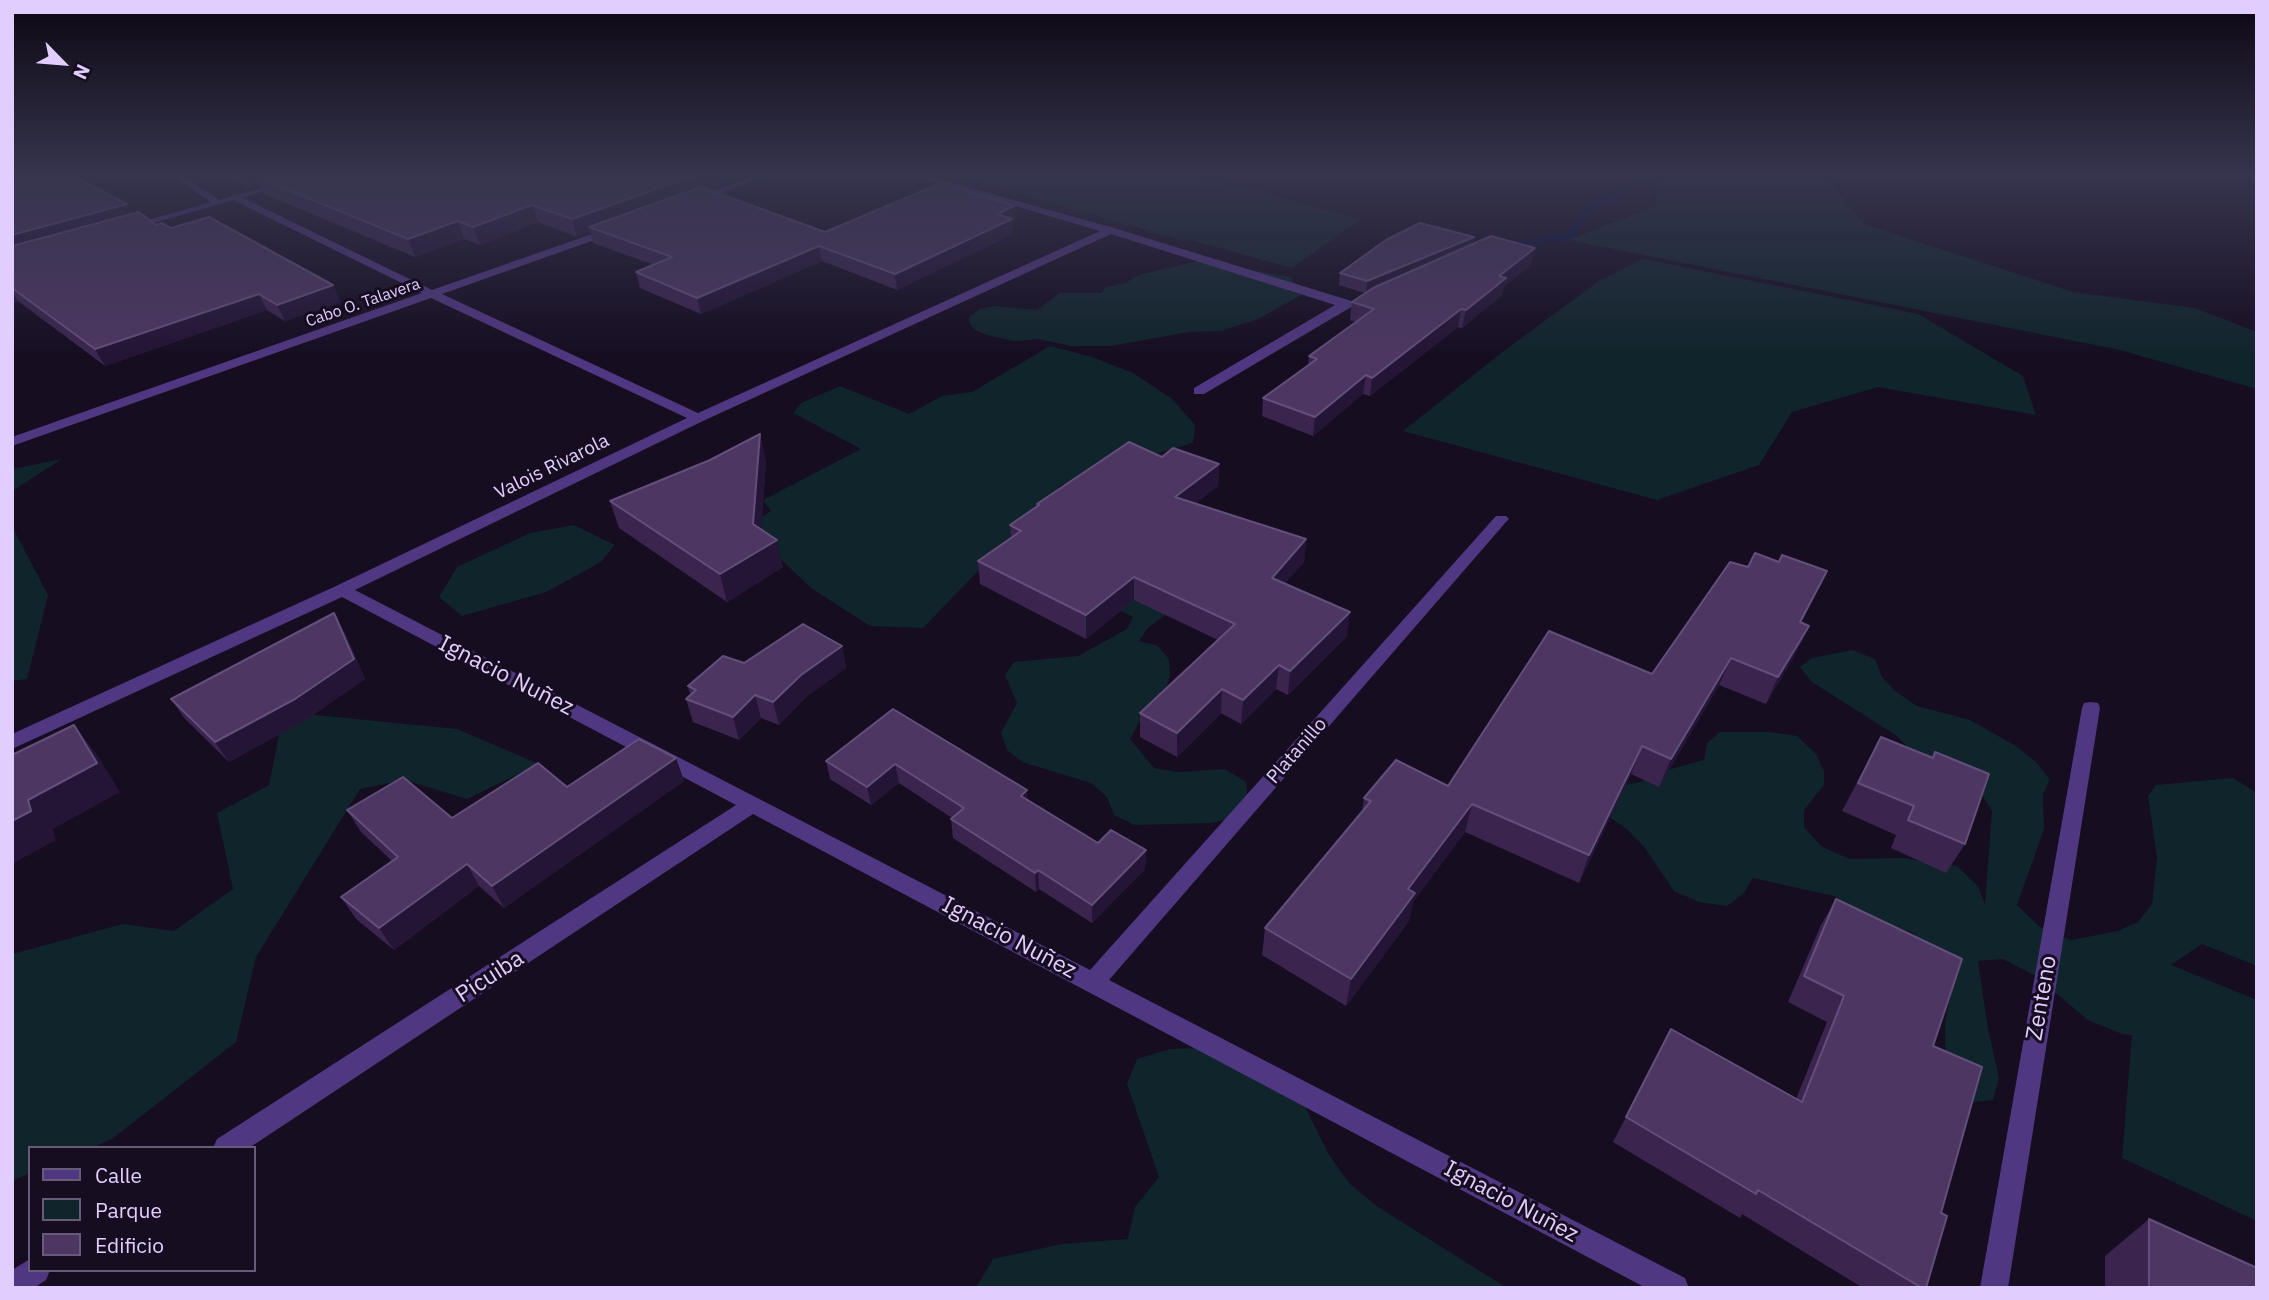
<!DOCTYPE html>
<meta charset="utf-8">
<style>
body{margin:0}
#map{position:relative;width:2269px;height:1300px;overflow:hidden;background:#160d21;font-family:"IBM Plex Sans",sans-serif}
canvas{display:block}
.frame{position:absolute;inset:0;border:14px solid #e2cdff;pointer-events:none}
.legend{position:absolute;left:28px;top:1146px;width:228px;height:126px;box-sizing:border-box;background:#160d21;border:2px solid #685a7a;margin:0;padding:9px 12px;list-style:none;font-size:21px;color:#e2cdff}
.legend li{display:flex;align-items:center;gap:14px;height:35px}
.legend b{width:35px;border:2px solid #685a7a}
.north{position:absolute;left:28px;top:28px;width:70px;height:70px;-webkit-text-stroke:5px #160d21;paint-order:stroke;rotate:115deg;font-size:19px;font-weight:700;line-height:28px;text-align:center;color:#e2cdff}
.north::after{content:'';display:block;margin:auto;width:24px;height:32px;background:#e2cdff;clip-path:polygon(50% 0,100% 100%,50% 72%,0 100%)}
</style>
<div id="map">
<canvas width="2269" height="1300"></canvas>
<div class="frame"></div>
<ul class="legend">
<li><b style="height:9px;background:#503781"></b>Calle</li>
<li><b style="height:19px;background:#10242b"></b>Parque</li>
<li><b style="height:19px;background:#4d3762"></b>Edificio</li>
</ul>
<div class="north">N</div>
</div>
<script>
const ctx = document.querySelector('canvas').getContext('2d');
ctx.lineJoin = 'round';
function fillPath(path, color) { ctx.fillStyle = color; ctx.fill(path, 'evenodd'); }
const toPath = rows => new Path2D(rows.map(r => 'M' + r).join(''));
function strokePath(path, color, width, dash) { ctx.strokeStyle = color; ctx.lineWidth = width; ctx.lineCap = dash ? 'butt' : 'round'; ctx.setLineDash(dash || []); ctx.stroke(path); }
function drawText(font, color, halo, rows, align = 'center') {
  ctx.font = font + ' "IBM Plex Sans",sans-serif'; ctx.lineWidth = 6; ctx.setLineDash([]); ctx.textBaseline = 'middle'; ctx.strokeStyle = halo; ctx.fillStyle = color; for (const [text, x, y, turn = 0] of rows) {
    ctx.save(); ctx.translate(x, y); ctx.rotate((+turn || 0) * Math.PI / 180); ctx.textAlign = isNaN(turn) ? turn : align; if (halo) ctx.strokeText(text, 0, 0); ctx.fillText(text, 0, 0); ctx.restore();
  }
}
const green = toPath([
 [959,176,1197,176,1361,219,1292,268,1187,239,1183,241],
 [1657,176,1824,176,1864,224,2073,292,2195,308,2257,332,2257,389,2120,350,1569,240,1656,206],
 [1642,259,1918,314,2023,376,2036,415,1878,387,1792,412,1759,465,1657,500,1403,431,1505,350,1599,281],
 [1198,261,1291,277,1301,295,1258,319,1221,331,1189,332,1111,346,1071,346,1038,339,1014,341,987,335,975,330,969,322,970,316,980,309,995,306,1037,310,1060,293,1101,293,1106,287,1126,283,1138,275],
 [1050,346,1092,357,1133,373,1172,399,1195,425,1193,443,1142,458,1090,486,1062,484,923,628,870,626,811,588,746,526,771,511,763,500,861,449,793,413,801,403,840,386,909,414,942,396,972,392],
 [62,459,12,491,12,469],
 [574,525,615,545,601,562,546,592,462,616,439,597,457,567,530,533],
 [12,526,48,595,27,679,12,681],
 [1078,578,1174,608,1147,629,1139,641,1158,646,1169,659,1170,674,1166,690,1141,719,1130,739,1154,768,1178,772,1225,769,1246,782,1248,802,1235,817,1212,823,1135,825,1114,815,1107,797,1091,783,1022,762,1007,750,1001,733,1017,703,1005,675,1014,662,1078,656,1127,629,1133,617,1116,609],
 [1852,650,1875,659,1882,677,1895,691,1917,706,1970,720,2016,746,2036,762,2050,780,2043,794,2044,829,2017,905,2040,927,2071,940,2118,931,2138,922,2152,904,2157,857,2148,796,2156,785,2233,778,2257,793,2257,966,2202,944,2171,965,2257,1000,2257,1221,2122,1158,2132,1035,2122,1034,2088,1020,2034,975,2003,959,1978,961,1988,1029,1999,1078,1993,1100,1963,1103,1946,1074,1945,1023,1954,977,1938,953,1913,933,1860,913,1834,896,1753,878,1743,894,1727,906,1699,902,1674,891,1645,848,1628,830,1608,816,1615,787,1641,782,1660,772,1704,760,1707,743,1720,732,1770,732,1797,736,1816,754,1824,771,1824,785,1804,810,1804,827,1822,847,1850,859,1902,858,1957,866,1978,886,1985,904,1992,811,1980,792,1931,770,1897,736,1812,682,1800,667,1812,658],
 [305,714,457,729,539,764,467,799,405,780,360,789,256,957,236,1042,112,1139,92,1148,30,1148,30,1173,12,1181,12,954,123,924,174,931,233,889,217,813,269,785,280,730],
 [1201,1048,1296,1088,1328,1153,1349,1183,1378,1207,1507,1288,976,1288,993,1259,1062,1244,1128,1239,1135,1207,1159,1177,1127,1084,1137,1059,1170,1049]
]);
const stream = toPath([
 [1638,176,1646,176,1634,191,1596,208,1571,238,1515,247,1510,244,1515,241,1565,234,1590,204,1628,187,1638,176]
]);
const minor = toPath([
 [172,176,183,176,223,202,214,204,172,176],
 [753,176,766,176,699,202,690,200,753,176],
 [913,176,927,176,1114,228,1358,303,1204,394,1194,394,1194,388,1335,305,1111,234,703,421,355,590,1090,970,1496,516,1506,516,1509,519,1506,522,1109,980,1685,1278,1689,1288,1646,1288,753,814,249,1148,213,1148,217,1139,736,805,342,597,12,749,12,734,336,586,687,418,431,298,12,446,12,437,422,293,231,199,230,197,235,194,432,290,609,228,617,228,617,232,442,294,698,413,1100,231,913,176],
 [2091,702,2098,703,2100,708,2008,1288,1980,1288,2082,708,2084,703,2091,702],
 [30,1259,30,1270,50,1270,46,1280,34,1288,12,1288,12,1270,30,1259]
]);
const tertiary = toPath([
 [304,176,318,176,132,229,123,227,304,176]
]);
const wall = toPath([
 [12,176,132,214,156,225,171,228,333,285,340,302,285,321,267,310,105,366,18,301,12,303],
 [220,176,743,176,706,189,825,232,1014,206,1015,221,1012,222,1013,234,897,290,822,261,701,314,640,288,636,272,654,265,593,243,590,232,577,237,538,222,480,245,464,239,415,257,264,194,260,185,250,188],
 [1474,237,1473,244,1531,265,1504,286,1502,295,1462,328,1458,327,1370,396,1363,394,1313,436,1262,416,1263,398,1308,365,1309,356,1356,322,1350,320,1352,302,1365,293,1339,285,1340,273],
 [1162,457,1219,464,1218,486,1196,503,1306,539,1304,562,1285,583,1347,636,1288,695,1276,689,1241,724,1221,713,1177,757,1140,737,1140,713,1218,640,1134,600,1086,639,980,584,978,561,1011,538,1010,525,1037,506,1037,504],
 [766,460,761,529,783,567,727,602,619,528,610,501],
 [1814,598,1801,623,1809,626,1796,653,1766,704,1719,685,1659,787,1631,774,1579,883,1465,832,1413,902,1409,921,1346,1006,1262,955,1265,928,1362,812,1364,798,1448,786,1652,674],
 [345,633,365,679,307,719,229,762,185,719,171,699],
 [842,646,846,668,806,697,779,725,761,718,739,740,693,722,686,699,690,695,688,686,744,663],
 [893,709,1028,801,1098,843,1146,850,1145,869,1092,923,1039,889,1036,892,953,838,951,819,952,818,899,783,871,805,830,779,826,761],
 [1881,737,1932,758,1935,752,1965,844,1946,873,1891,848,1896,835,1842,811],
 [676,758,684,781,504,908,479,886,394,950,356,919,341,897,392,861,361,832,347,810,452,818],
 [1836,899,1933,1046,1941,1213,1926,1288,1863,1288,1742,1214,1740,1218,1613,1142,1671,1029,1796,1099,1827,1022,1788,1002,1821,925],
 [2149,1219,2257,1288,2105,1288,2105,1256]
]);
const shadedWall = toPath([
 [244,176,296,176,256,177,260,185,250,188],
 [693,176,743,176,596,230,589,227,590,232,577,237,572,219],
 [127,204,135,219,12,253,12,235],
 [532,205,538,222,480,245,473,227],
 [1014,206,1015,221,1012,222,1013,234,897,290,895,274,997,214],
 [458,221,464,239,415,257,408,239],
 [1474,237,1472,249,1366,293,1367,281],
 [819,246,822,261,701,314,697,298],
 [1535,248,1531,265,1504,286,1502,295,1462,328,1466,310,1499,276],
 [333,285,340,302,285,321,277,305],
 [12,292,18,301,12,303],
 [259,294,267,310,105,366,95,349],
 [1461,309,1458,327,1370,396,1372,378],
 [1366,375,1363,394,1313,436,1315,417],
 [760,434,766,460,760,550,777,540,783,567,727,602,720,574,753,524],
 [1219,464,1218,486,1175,519,1175,497],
 [1306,539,1304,562,1270,601,1272,578],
 [1827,571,1814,598,1787,649,1800,622],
 [1134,577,1134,600,1086,639,1086,615],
 [1350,612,1347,636,1288,695,1290,671],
 [334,613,345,633,365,679,307,719,229,762,215,742],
 [1809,626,1796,653,1766,704,1778,677],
 [842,646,846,668,806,697,779,725,773,702,801,675],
 [1731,658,1719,685,1659,787,1671,759],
 [1279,665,1276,689,1241,724,1243,700],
 [1222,689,1221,713,1177,757,1177,733],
 [755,695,761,718,739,740,733,717],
 [74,725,96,753,120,792,53,829,56,840,12,864,12,821,28,800],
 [1642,746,1631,774,1579,883,1589,855],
 [676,758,684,781,504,908,492,886],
 [895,764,899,783,871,805,867,787],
 [1027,790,1029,809,1021,796],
 [1472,804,1465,832,1413,902,1409,921,1346,1006,1351,979,1408,889],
 [1146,850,1145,869,1092,923,1092,905],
 [467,864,479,886,394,950,379,928],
 [1038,870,1039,889,1036,892,1035,873]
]);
const building = toPath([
 [12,176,74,176,127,204,12,235,12,176],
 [261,176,693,176,572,219,532,205,473,227,458,221,408,239,256,177,261,176],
 [941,183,1014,206,997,214,1012,219,895,274,819,246,697,298,636,272,672,257,589,227,701,187,825,232,941,183],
 [139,212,156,225,162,223,171,228,209,217,333,285,277,305,259,294,95,349,12,288,12,246,139,212],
 [1420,223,1474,237,1367,281,1340,273,1386,240,1420,223],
 [1491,236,1535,248,1499,276,1506,278,1466,310,1461,309,1372,378,1366,375,1315,417,1263,398,1317,359,1309,356,1374,309,1352,302,1373,288,1491,236],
 [760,434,753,524,777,540,720,574,610,501,710,460,760,434],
 [1129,442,1162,457,1173,448,1219,464,1175,497,1306,539,1272,578,1350,612,1290,671,1279,665,1243,700,1222,689,1177,733,1140,713,1235,624,1134,577,1086,615,978,561,1021,531,1010,525,1039,505,1037,504,1129,442],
 [1755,553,1779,562,1782,555,1827,571,1800,622,1809,626,1778,677,1731,658,1671,759,1642,746,1589,855,1472,804,1408,889,1415,893,1351,979,1265,928,1371,801,1364,798,1396,760,1448,786,1549,631,1652,674,1730,562,1748,567,1755,553],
 [334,613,354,659,295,699,215,742,171,699,334,613],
 [803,624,842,646,801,675,773,702,755,695,733,717,686,699,696,690,688,686,723,656,744,663,803,624],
 [893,709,1027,790,1021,796,1098,843,1111,830,1146,850,1092,905,1038,870,1035,873,951,819,964,808,895,764,867,787,826,761,893,709],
 [74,725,97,763,28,800,31,811,12,821,12,755,74,725],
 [1881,737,1933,758,1935,752,1989,774,1965,844,1908,820,1914,806,1858,783,1881,737],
 [639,739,676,758,492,886,467,864,379,928,341,897,398,857,347,810,403,777,452,818,538,763,567,787,639,739],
 [1836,899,1962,959,1933,1046,1982,1067,1941,1213,1947,1216,1926,1288,1922,1288,1758,1190,1756,1194,1626,1117,1671,1029,1802,1102,1844,996,1804,976,1836,899],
 [2149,1219,2257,1268,2257,1288,2149,1288,2149,1219]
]);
const farStreetnames = [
 ["Cabo O. Talavera",363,303,-19]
];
const streetNames = [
 ["Valois Rivarola",552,467,-26],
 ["Platanillo",1297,751,-49]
];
const nearStreetnames = [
 ["Ignacio Nuñez",506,676,27],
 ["Ignacio Nuñez",1009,938,28],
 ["Picuiba",490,977,-33],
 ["Zenteno",2042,998,-80],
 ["Ignacio Nuñez",1511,1202,28]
];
fillPath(green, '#10242b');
fillPath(stream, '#080b3f');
fillPath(minor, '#503781');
fillPath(tertiary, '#503781');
fillPath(wall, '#3b254f');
fillPath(shadedWall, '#241435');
fillPath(building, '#4d3762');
strokePath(building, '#644e7b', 2);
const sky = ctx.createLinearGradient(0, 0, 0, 358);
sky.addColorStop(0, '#0c0712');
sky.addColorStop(0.49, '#36354e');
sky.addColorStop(1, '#36354e00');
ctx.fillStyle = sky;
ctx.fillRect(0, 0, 2269, 358);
drawText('16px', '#e2cdff', '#160d21', farStreetnames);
drawText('19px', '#e2cdff', '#160d21', streetNames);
drawText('23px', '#e2cdff', '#160d21', nearStreetnames);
</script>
